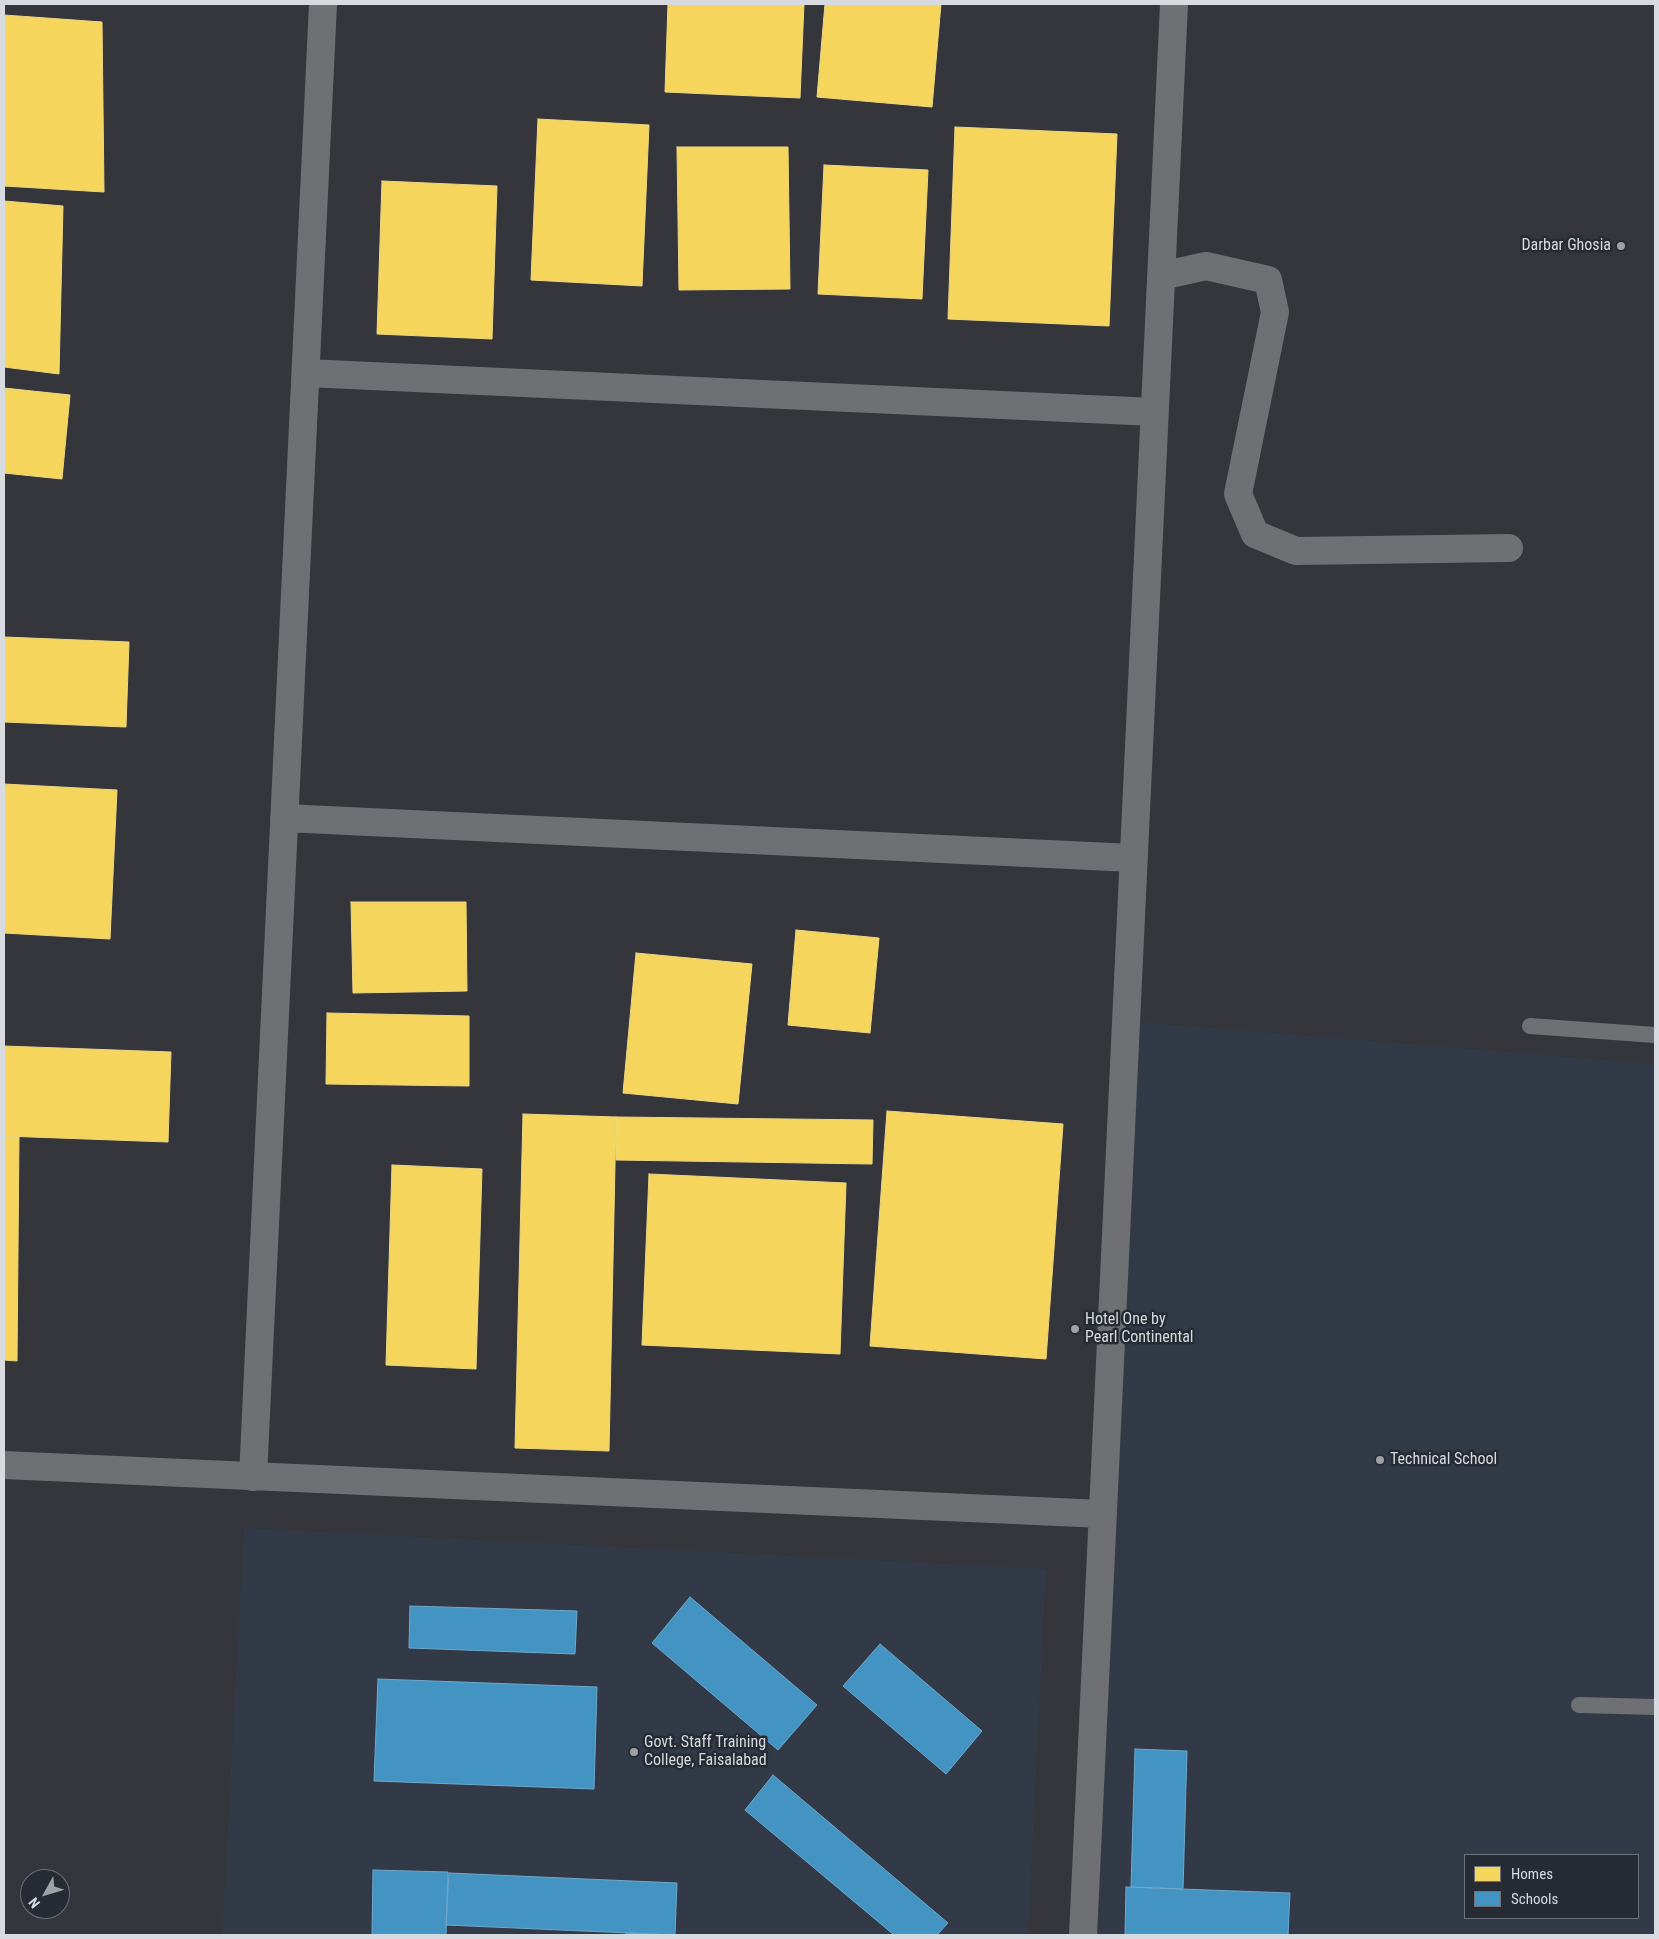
<!DOCTYPE html>
<style>
body{margin:0}
#map{position:relative;width:1659px;height:1939px;overflow:hidden;background:#34363b;font-family:"Roboto Condensed",sans-serif}
canvas{display:block}
.frame{position:absolute;inset:0;border:5px solid #d7dbe0;pointer-events:none}
.legend{position:absolute;left:1464px;top:1854px;width:175px;height:65px;box-sizing:border-box;background:#272b33;border:1px solid #6d7178;margin:0;padding:6px 9px;list-style:none;font-size:15px;color:#d7dbe0}
.legend li{display:flex;align-items:center;gap:10px;height:25px}
.legend b{width:25px;border:1px solid #6d7178}
.north{position:absolute;left:20px;top:1869px;width:50px;height:50px;box-sizing:border-box;background:#272b33;border:1px solid #6d7178;border-radius:50%;rotate:231deg;font-size:14px;font-weight:700;line-height:20px;text-align:center;color:#d7dbe0}
.north::after{content:'';display:block;margin:auto;width:18px;height:22px;background:#9ea1a6;clip-path:polygon(50% 0,100% 100%,50% 72%,0 100%)}
</style>
<div id="map">
<canvas width="1659" height="1939"></canvas>
<div class="frame"></div>
<ul class="legend">
<li><b style="height:14px;background:#f6d55c"></b>Homes</li>
<li><b style="height:14px;background:#4393c3"></b>Schools</li>
</ul>
<div class="north">N</div>
</div>
<script>
const ctx = document.querySelector('canvas').getContext('2d');
ctx.lineJoin = 'round';
function fillPath(path, color) { ctx.fillStyle = color; ctx.fill(path, 'evenodd'); }
const toPath = rows => new Path2D(rows.map(r => 'M' + r).join(''));
function strokePath(path, color, width, dash) { ctx.strokeStyle = color; ctx.lineWidth = width; ctx.lineCap = dash ? 'butt' : 'round'; ctx.setLineDash(dash || []); ctx.stroke(path); }
function drawText(font, color, halo, rows, align = 'center') {
  ctx.font = font + ' "Roboto Condensed",sans-serif'; ctx.lineWidth = 5; ctx.setLineDash([]); ctx.textBaseline = 'middle'; ctx.strokeStyle = halo; ctx.fillStyle = color; for (const [text, x, y, turn = 0] of rows) {
    ctx.save(); ctx.translate(x, y); ctx.rotate((+turn || 0) * Math.PI / 180); ctx.textAlign = isNaN(turn) ? turn : align; if (halo) ctx.strokeText(text, 0, 0); ctx.fillText(text, 0, 0); ctx.restore();
  }
}
const built = toPath([
 [1126,1021,1655,1064,1655,1935,1083,1935],
 [1465,1855,1638,1855,1638,1918,1465,1918],
 [244,1528,1046,1569,1028,1935,222,1935]
]);
const homes = toPath([
 [668,4,804,4,800,98,665,92,668,4],
 [825,4,941,4,932,107,817,97,825,4],
 [4,15,102,22,104,192,4,186,4,15],
 [538,119,649,125,642,286,531,280,538,119],
 [955,127,1117,134,1109,326,948,319,955,127],
 [677,147,788,147,790,289,679,290,677,147],
 [824,165,928,170,922,299,818,294,824,165],
 [382,181,497,186,492,339,377,334,382,181],
 [4,201,63,206,59,374,4,367,4,201],
 [4,388,70,395,62,479,4,473,4,388],
 [4,637,129,642,126,727,4,722,4,637],
 [4,784,117,790,110,939,4,933,4,784],
 [351,902,466,902,467,991,353,993,351,902],
 [796,930,879,938,870,1033,788,1025,796,930],
 [636,953,752,964,738,1104,623,1093,636,953],
 [327,1013,469,1016,469,1086,326,1084,327,1013],
 [4,1046,171,1052,168,1142,4,1136,4,1046],
 [887,1111,1063,1124,1046,1359,870,1346,887,1111],
 [523,1114,616,1117,609,1451,515,1448,523,1114],
 [616,1117,873,1120,872,1164,616,1160,616,1117],
 [4,1136,19,1137,17,1361,4,1360,4,1136],
 [392,1165,482,1169,476,1369,386,1365,392,1165],
 [649,1174,846,1183,840,1354,642,1345,649,1174]
]);
const schools = toPath([
 [690,1597,817,1705,778,1750,652,1643,690,1597],
 [410,1606,577,1611,575,1654,409,1648,410,1606],
 [880,1644,982,1731,946,1774,843,1686,880,1644],
 [378,1679,597,1687,594,1789,374,1781,378,1679],
 [1135,1749,1187,1751,1183,1889,1131,1887,1135,1749],
 [773,1775,948,1923,937,1935,894,1935,745,1810,773,1775],
 [373,1870,448,1872,446,1935,372,1935,373,1870],
 [449,1873,677,1883,675,1935,446,1925,449,1873],
 [1126,1887,1290,1893,1288,1935,1125,1935,1126,1887],
 [626,1933,671,1935,626,1935,626,1933]
]);
const service = toPath([
 [1530,1026,1655,1035],
 [1579,1705,1655,1707]
]);
const minor = toPath([
 [1161,276,1206,266,1268,280,1275,312,1238,494,1255,534,1296,551,1509,548],
 [306,373,1154,412],
 [284,818,1133,858],
 [4,1465,1103,1514],
 [253,1477,323,4],
 [1083,1935,1174,4]
]);
const markers = [
 [1621,246,5,"#9ea1a6"],
 [1075,1329,5,"#9ea1a6"],
 [1380,1460,5,"#9ea1a6"],
 [634,1752,5,"#9ea1a6"]
];
const poiNames = [
 ["Darbar Ghosia",1611,246,"right"],
 ["Hotel One by",1085,1320],
 ["Pearl Continental",1085,1338],
 ["Technical School",1390,1460],
 ["Govt. Staff Training",644,1743],
 ["College, Faisalabad",644,1761]
];
fillPath(built, '#333a47');
fillPath(homes, '#f6d55c');
strokePath(homes, '#edd784', 1);
fillPath(schools, '#4393c3');
strokePath(schools, '#6fa9cc', 1);
strokePath(service, '#6e7074', 16);
strokePath(minor, '#6e7074', 28);
for (const [x, y, r, color] of markers) { const dot = new Path2D(); dot.arc(x, y, r, 0, 2 * Math.PI); ctx.fillStyle = color; ctx.fill(dot); strokePath(dot, '#272b33', 2); }
drawText('16px', '#d7dbe0', '#272b33', poiNames, 'left');
</script>
